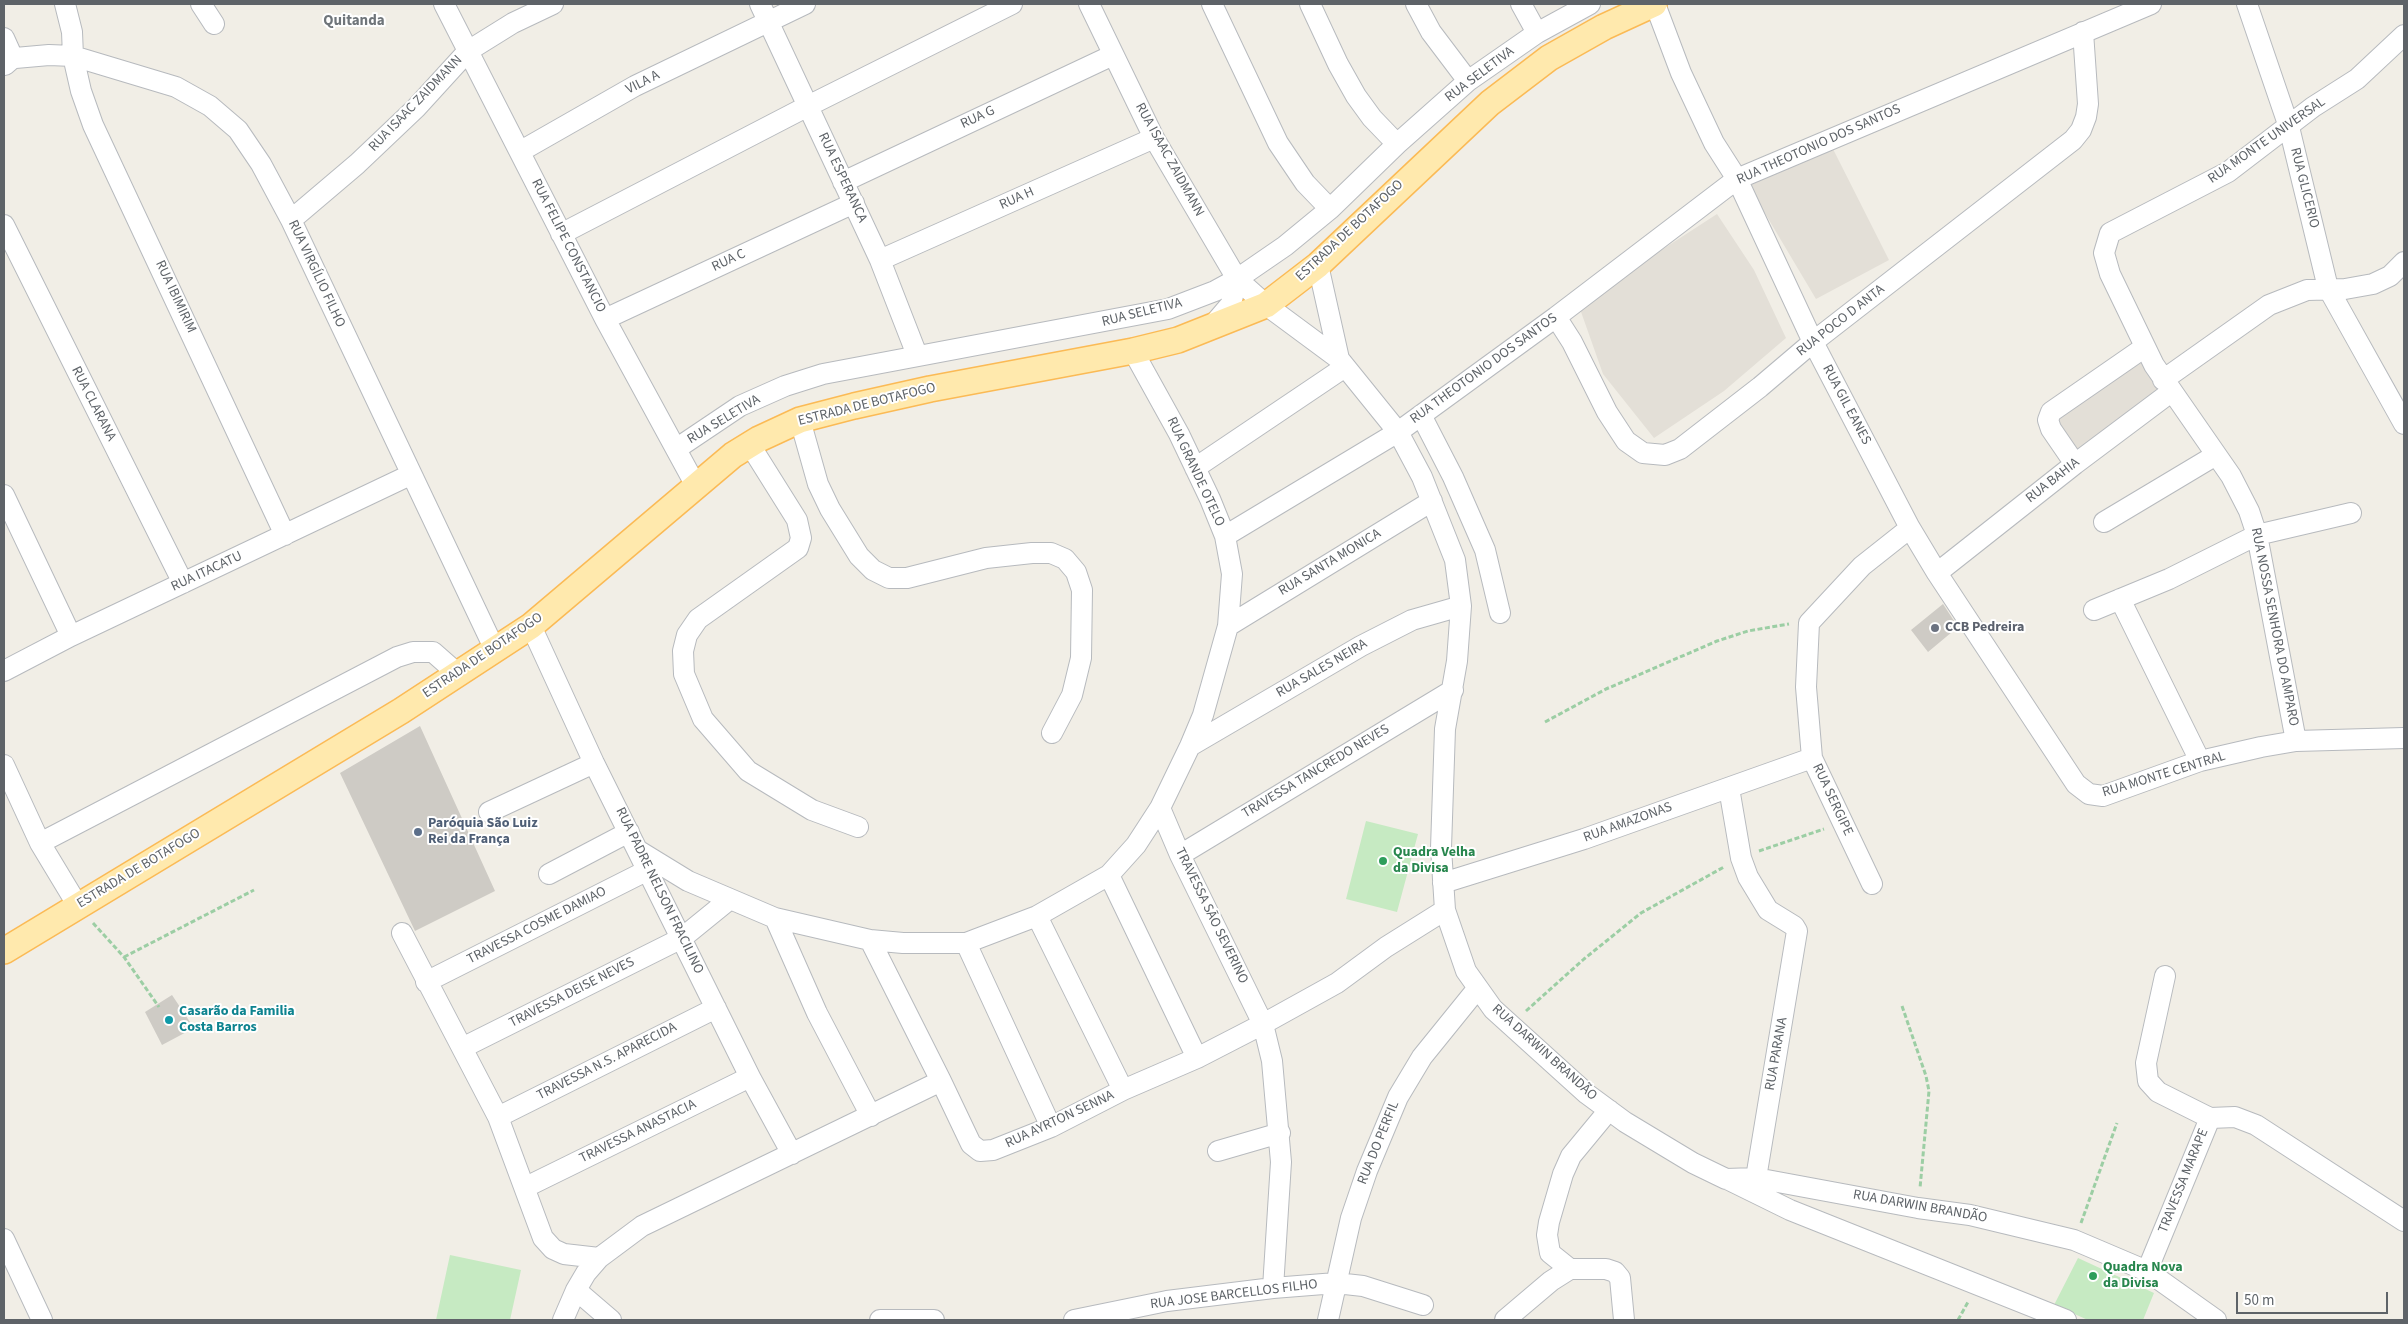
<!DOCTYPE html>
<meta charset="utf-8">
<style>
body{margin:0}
#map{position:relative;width:2408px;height:1324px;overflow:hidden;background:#f1eee6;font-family:"Source Sans 3",sans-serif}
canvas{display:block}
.frame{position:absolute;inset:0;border:5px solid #5e6368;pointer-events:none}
.scale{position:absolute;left:2236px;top:1292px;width:152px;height:22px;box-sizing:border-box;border:2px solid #5e6368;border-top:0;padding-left:6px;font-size:15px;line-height:18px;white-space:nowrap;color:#5e6368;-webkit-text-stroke:4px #fff;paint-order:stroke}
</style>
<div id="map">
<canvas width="2408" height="1324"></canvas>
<div class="frame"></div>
<div class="scale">50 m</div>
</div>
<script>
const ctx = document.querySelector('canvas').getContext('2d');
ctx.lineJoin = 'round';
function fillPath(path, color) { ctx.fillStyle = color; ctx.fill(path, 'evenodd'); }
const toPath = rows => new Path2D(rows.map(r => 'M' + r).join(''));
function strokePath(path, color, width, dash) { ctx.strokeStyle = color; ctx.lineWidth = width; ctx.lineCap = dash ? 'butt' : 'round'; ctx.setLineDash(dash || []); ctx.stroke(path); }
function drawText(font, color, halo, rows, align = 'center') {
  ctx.font = font + ' "Source Sans 3",sans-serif'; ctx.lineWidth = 4; ctx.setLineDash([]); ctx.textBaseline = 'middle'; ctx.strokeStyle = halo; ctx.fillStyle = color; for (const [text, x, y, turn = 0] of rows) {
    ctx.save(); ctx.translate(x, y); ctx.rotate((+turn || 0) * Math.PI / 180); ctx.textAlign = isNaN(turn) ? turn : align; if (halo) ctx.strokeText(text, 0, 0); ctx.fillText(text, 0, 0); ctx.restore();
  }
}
const education = toPath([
 [1833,149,1889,260,1816,299,1747,183],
 [1717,214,1754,270,1786,338,1724,391,1654,438,1603,374,1580,309,1640,264],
 [2139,354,2166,390,2073,453,2052,417]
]);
const green = toPath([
 [1366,821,1418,834,1397,912,1346,899],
 [450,1255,521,1270,510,1320,436,1320],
 [2078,1258,2154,1293,2143,1320,2088,1320,2054,1305]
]);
const building = toPath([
 [1943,604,1958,627,1928,652,1911,630],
 [420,726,495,891,415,931,340,773],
 [172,995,194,1028,162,1045,145,1012]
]);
const path = toPath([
 [1545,722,1606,689,1717,641,1748,631,1789,624],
 [1759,851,1824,829],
 [93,923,124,957,159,1007],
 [124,957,254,890],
 [1902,1006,1926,1076,1929,1091,1920,1188],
 [1526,1011,1584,959,1641,913,1724,867],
 [2081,1223,2117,1123],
 [1958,1320,1968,1302]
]);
const minor = toPath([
 [65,4,72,32,73,56,81,91,93,125,285,535],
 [201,4,214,24],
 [444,4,605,319,696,486],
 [760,4,880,260,917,355],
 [1089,4,1154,138,1237,279,1266,305,1339,359],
 [1212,4,1278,143,1305,183,1330,209],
 [1310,4,1338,64,1356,96,1372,118,1397,144],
 [1416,4,1431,32,1468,81],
 [1521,4,1537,33],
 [1655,4,1681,73,1714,143,1737,179,1813,342,1910,528,1937,573,2076,784,2089,794,2103,796,2200,761,2261,747,2296,741,2404,738],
 [2247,4,2289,127,2328,288,2404,424],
 [4,38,13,58,5,65],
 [4,59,49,55,73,56,176,87,210,106,238,130,261,164,291,220,495,650],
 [521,151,635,86,805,4],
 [843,182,1113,55],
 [291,220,357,164,416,108,468,51,513,23,553,4],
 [4,225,183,583],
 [561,234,808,106,1012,4],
 [880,260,1154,138],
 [1318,265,1339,359,1398,432,1422,477,1455,560,1461,606,1457,661,1445,729,1441,848,1445,910,1466,971,1493,1009,1587,1094,1625,1122,1693,1163,1726,1179,1756,1178,1918,1208,1970,1215,2074,1240,2147,1271,2216,1320],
 [1556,317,1572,342,1607,412,1626,441,1643,453,1665,455,1680,449,1760,387,1813,342,2073,140,2081,130,2086,117,2088,104,2083,32],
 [605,319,854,203],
 [1213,325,1231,304,1237,279],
 [2163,380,2269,305,2307,290,2345,289,2373,284,2390,276,2404,262],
 [1421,415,1453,477,1485,550,1500,613],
 [800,420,818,484,830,509,859,556,873,570,889,578,907,578,986,558,1032,553,1051,553,1065,559,1076,572,1082,590,1081,658,1072,695,1052,733],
 [750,445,797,520,801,538,798,548,698,619,687,635,683,651,684,674,703,719,748,771,812,810,858,827],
 [676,449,740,406,785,386,823,374,1168,309,1215,291,1237,279,1285,246,1330,209,1397,144,1468,81,1537,33,1590,4],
 [2075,464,2051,429,2048,420,2051,412,2145,347],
 [1195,468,1345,367],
 [4,495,71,636],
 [2104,522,2216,455],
 [1225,536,1398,432,1556,317,1737,179,2151,4],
 [1937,573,2075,464,2171,392],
 [2120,599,2200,761],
 [2094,610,2169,579,2257,535,2351,513],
 [531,626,594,763,750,1077,792,1154],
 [1228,626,1432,501],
 [4,671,71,636,410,475],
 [2296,741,2257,535,2249,511,2231,476,2154,365,2110,274,2104,253,2110,233,2228,172,2313,107,2357,79,2404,35],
 [1190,746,1361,646,1412,620,1461,606],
 [4,765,40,843,78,906],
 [1729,788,1741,858,1748,877,1768,910,1794,926,1797,931,1756,1178],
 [1160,808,1180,855,1263,1024,1272,1061,1281,1162,1273,1288],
 [489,812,594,763],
 [40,843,397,657,413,652,433,652,458,674],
 [639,851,688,881,775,918,870,940,903,943,966,943,1037,916,1109,875,1136,845,1160,808,1190,746,1203,715,1228,626,1232,574,1225,536,1210,499,1179,434,1133,351],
 [1180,855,1453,690],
 [549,874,629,832],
 [1109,875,1197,1058],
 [1443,883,1584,839,1812,758],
 [1872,884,1812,758,1806,687,1809,623,1862,566,1910,528],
 [1037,916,1123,1090],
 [775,918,817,1013,871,1116],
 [402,933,498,1117,543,1238,553,1249,564,1254,599,1258],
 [870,940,941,1081],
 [966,943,1051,1127],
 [2165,976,2146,1063,2148,1081,2158,1092,2210,1118,2235,1117,2256,1125,2404,1221],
 [426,982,648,870],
 [462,1048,682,938,730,899],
 [498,1117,716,1008],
 [1218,1151,1280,1133],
 [1729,1180,1790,1210,2066,1320],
 [526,1187,750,1077],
 [4,1239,42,1320],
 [1570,1269,1550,1253,1547,1235,1549,1222,1563,1174,1571,1156,1609,1110],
 [2147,1271,2210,1118],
 [576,1290,611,1320],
 [563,1320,576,1290,586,1273,599,1258,642,1226,941,1081,971,1144,980,1151,993,1150,1051,1127,1123,1090,1197,1058,1263,1024,1337,983,1386,947,1445,910],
 [880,1320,934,1320],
 [1074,1320,1167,1301,1273,1288,1336,1283,1363,1286,1423,1305],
 [1328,1320,1351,1218,1367,1171,1398,1097,1422,1057,1477,989],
 [1505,1320,1551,1281,1570,1269,1606,1269,1615,1272,1620,1278,1624,1320]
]);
const major = toPath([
 [4,951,401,711,531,626,733,455,759,439,800,420,854,406,930,389,1133,351,1178,340,1266,305,1318,265,1490,103,1549,58,1604,27,1654,4]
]);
const markers = [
 [1935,628,5,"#6b7280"],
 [418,832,5,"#5c6f8a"],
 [1383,861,5,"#2e9e5b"],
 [169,1020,5,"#0f9aa8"],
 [2093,1276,5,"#2e9e5b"]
];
const streetNames = [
 ["RUA SELETIVA",1480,75,-37],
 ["VILA A",643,83,-27],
 ["RUA ISAAC ZAIDMANN",416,104,-46],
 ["RUA G",978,118,-25],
 ["RUA MONTE UNIVERSAL",2267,141,-35],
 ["RUA THEOTONIO DOS SANTOS",1819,145,-24],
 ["RUA ISAAC ZAIDMANN",1169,160,61],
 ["RUA ESPERANCA",842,178,65],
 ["RUA GLICERIO",2304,188,76],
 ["RUA H",1017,199,-24],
 ["ESTRADA DE BOTAFOGO",1350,231,-43],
 ["RUA FELIPE CONSTANCIO",568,246,63],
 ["RUA C",729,261,-25],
 ["RUA VIRGÍLIO FILHO",316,274,65],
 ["RUA IBIMIRIM",175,297,65],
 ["RUA SELETIVA",1142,313,-14],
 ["RUA POCO D ANTA",1841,321,-38],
 ["RUA THEOTONIO DOS SANTOS",1484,369,-36],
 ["RUA CLARANA",93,404,63],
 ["ESTRADA DE BOTAFOGO",867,405,-14],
 ["RUA GIL EANES",1846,405,62],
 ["RUA SELETIVA",724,420,-31],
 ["RUA GRANDE OTELO",1195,472,65],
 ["RUA BAHIA",2053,481,-38],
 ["RUA SANTA MONICA",1330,563,-31],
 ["RUA ITACATU",207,572,-25],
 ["RUA NOSSA SENHORA DO AMPARO",2274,627,79],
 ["ESTRADA DE BOTAFOGO",483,656,-34],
 ["RUA SALES NEIRA",1322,669,-30],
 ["TRAVESSA TANCREDO NEVES",1316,772,-31],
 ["RUA MONTE CENTRAL",2164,775,-17],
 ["RUA SERGIPE",1832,800,65],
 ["RUA AMAZONAS",1628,823,-20],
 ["ESTRADA DE BOTAFOGO",139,869,-31],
 ["RUA PADRE NELSON FRACILINO",659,891,64],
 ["TRAVESSA SĀO SEVERINO",1211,916,64],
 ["TRAVESSA COSME DAMIAO",537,926,-27],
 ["TRAVESSA DEISE NEVES",572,993,-27],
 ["RUA DARWIN BRANDÃO",1544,1053,42],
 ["RUA PARANA",1777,1054,-80],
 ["TRAVESSA N.S. APARECIDA",607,1062,-27],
 ["RUA AYRTON SENNA",1060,1120,-25],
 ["TRAVESSA ANASTACIA",638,1132,-26],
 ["RUA DO PERFIL",1379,1143,-68],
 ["TRAVESSA MARAPE",2184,1181,-68],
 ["RUA DARWIN BRANDÃO",1920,1207,10],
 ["RUA JOSE BARCELLOS FILHO",1234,1295,-7]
];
const worshipNames = [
 ["CCB Pedreira",1945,628]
];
const serviceNames = [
 ["Paróquia São Luiz",428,824],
 ["Rei da França",428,840]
];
const leisureNames = [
 ["Quadra Velha",1393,853],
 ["da Divisa",1393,869],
 ["Quadra Nova",2103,1268],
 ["da Divisa",2103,1284]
];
const cultureNames = [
 ["Casarão da Familia",179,1012],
 ["Costa Barros",179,1028]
];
const neighbourhoodNames = [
 ["Quitanda",354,22]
];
fillPath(education, '#e3dfd7');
fillPath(green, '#c6eac2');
fillPath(building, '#cecbc5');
strokePath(minor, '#b7babe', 22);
strokePath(major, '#fbba55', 28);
strokePath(path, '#9ccea4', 3, [5, 2.5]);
strokePath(minor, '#fff', 20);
strokePath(major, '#ffe9ad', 25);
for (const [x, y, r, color] of markers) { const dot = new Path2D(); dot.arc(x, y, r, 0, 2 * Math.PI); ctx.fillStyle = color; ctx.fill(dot); strokePath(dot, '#fff', 2); }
drawText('14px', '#5e6368', '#fff', streetNames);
drawText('bold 14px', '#5b616d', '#fff', worshipNames, 'left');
drawText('bold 14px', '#4e5e75', '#fff', serviceNames, 'left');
drawText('bold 14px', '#27864d', '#fff', leisureNames, 'left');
drawText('bold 14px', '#0d838f', '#fff', cultureNames, 'left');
drawText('bold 15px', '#6f757a', '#fff', neighbourhoodNames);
</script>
